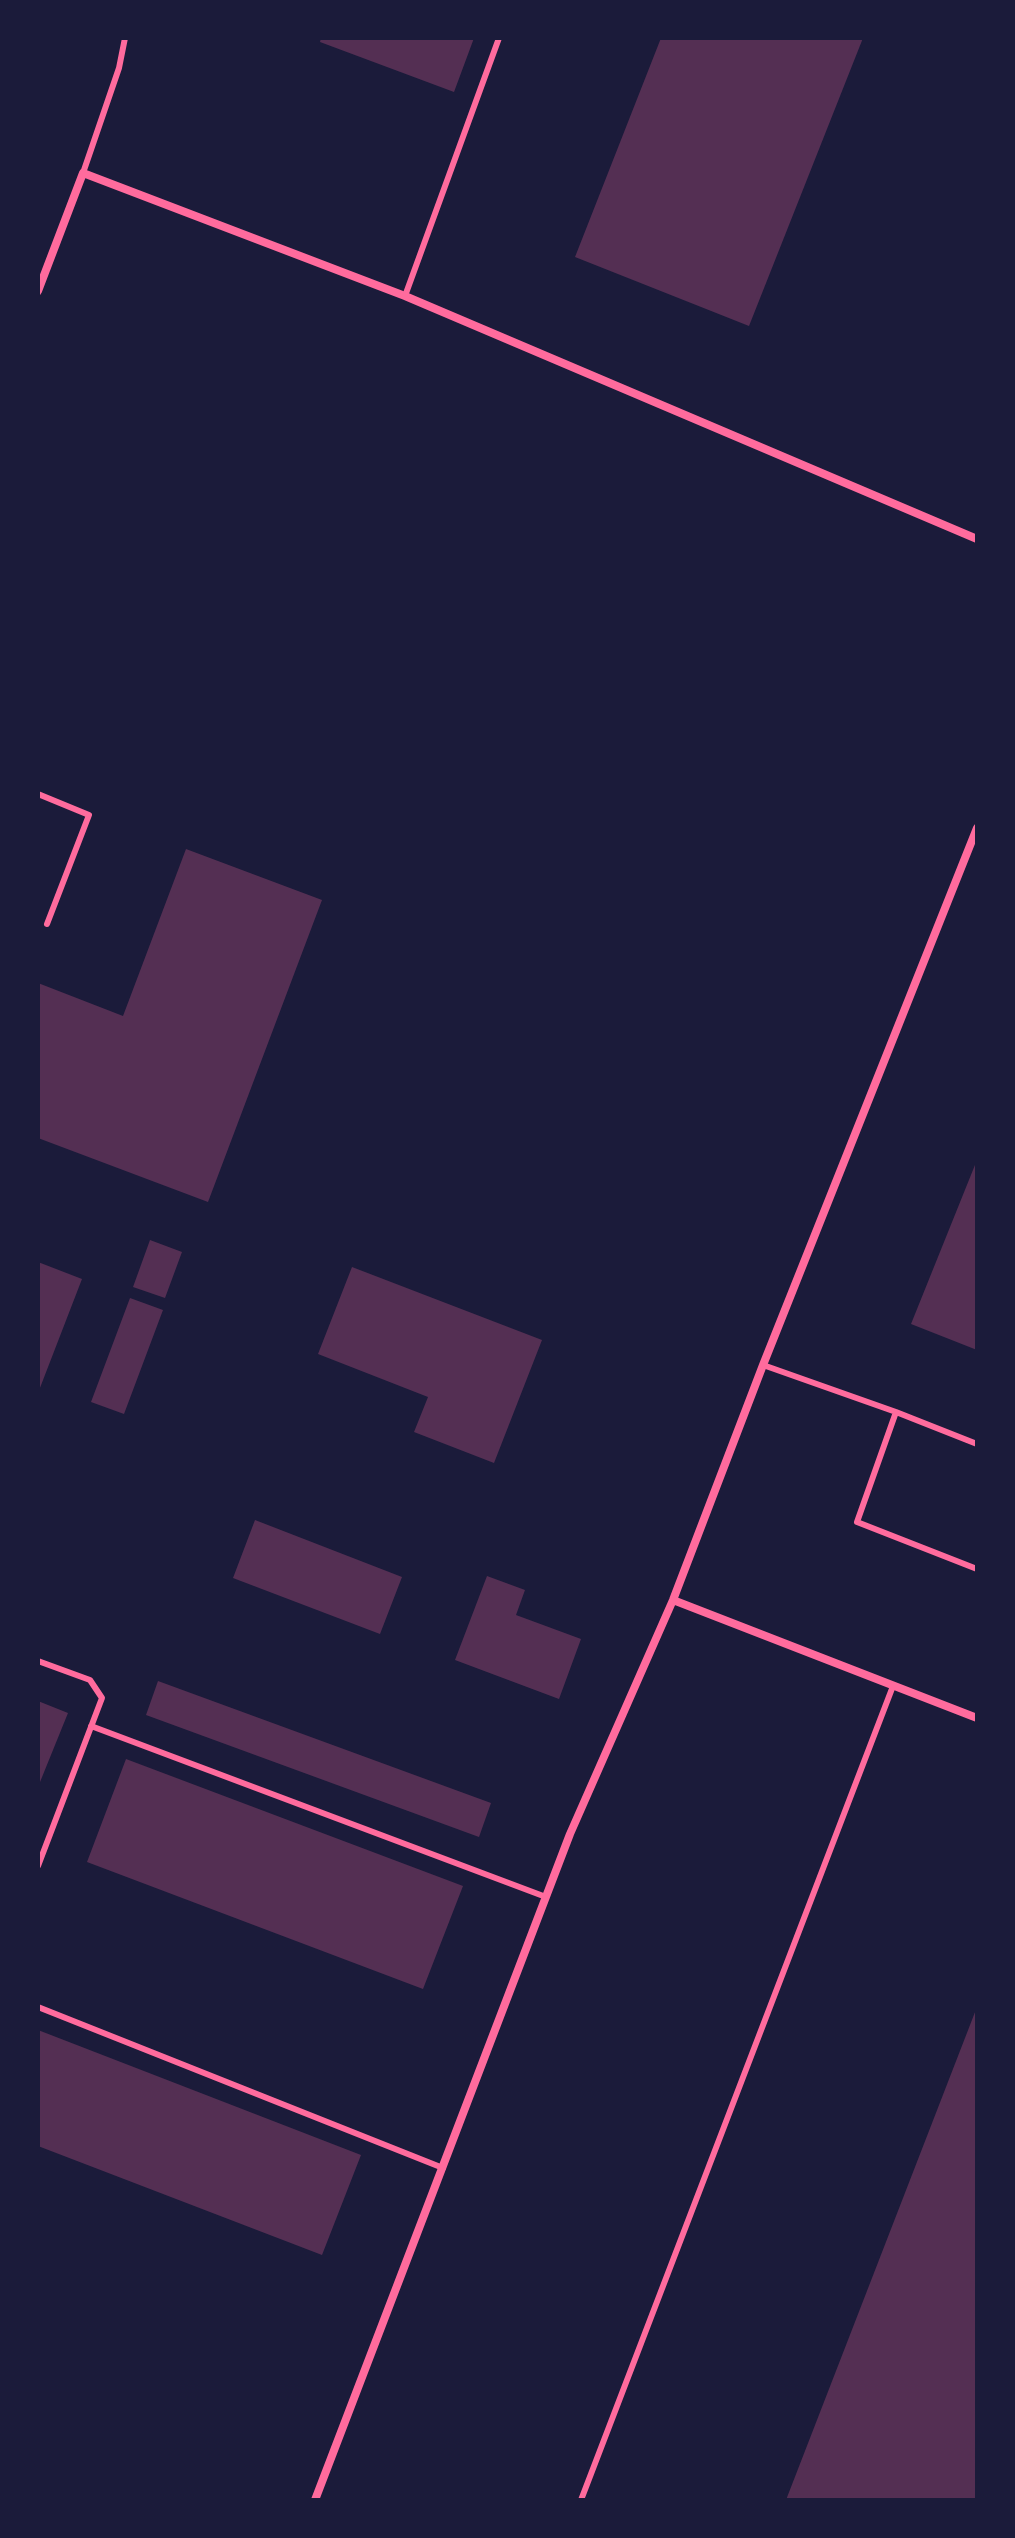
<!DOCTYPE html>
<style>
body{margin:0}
#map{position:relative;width:1015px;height:2538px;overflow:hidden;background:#1b1b3a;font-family:"Roboto Condensed",sans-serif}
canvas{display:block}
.frame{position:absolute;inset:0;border:40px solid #1b1b3a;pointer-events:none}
</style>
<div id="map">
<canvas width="1015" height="2538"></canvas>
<div class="frame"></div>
</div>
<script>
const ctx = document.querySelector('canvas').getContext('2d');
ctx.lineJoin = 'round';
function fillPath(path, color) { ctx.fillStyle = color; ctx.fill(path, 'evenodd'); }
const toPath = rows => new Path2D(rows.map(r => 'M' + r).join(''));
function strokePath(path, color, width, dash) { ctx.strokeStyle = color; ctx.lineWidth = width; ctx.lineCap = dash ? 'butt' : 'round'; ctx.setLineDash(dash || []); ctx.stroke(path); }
const building = toPath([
 [321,38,474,38,454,92,320,42],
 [661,38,863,38,749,326,575,257],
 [186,849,322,900,208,1202,38,1138,38,983,123,1016],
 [977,1160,977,1350,911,1324],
 [150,1240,182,1252,165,1298,133,1287],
 [38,1262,82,1279,38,1393],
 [352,1267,542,1340,494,1463,414,1432,428,1397,318,1354],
 [130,1298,163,1310,124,1414,91,1402],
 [255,1520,402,1577,380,1634,233,1578],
 [487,1576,525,1590,516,1615,581,1639,559,1699,455,1660],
 [158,1681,491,1803,479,1837,146,1715],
 [38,1701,68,1713,38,1787],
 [126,1759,463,1886,423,1989,87,1862],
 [977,2007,977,2500,786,2500],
 [38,2030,361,2155,322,2255,38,2146]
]);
const service = toPath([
 [83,173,119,68,125,38],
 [405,296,499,38],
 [38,794,89,815,47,924],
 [763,1365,896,1412,857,1522,977,1569],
 [896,1412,977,1444],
 [38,1661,90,1680,102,1698,38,1866],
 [91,1726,546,1897],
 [38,2007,443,2168],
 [581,2500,893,1686]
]);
const minor = toPath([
 [38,291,83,173,405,296,977,539],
 [673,1600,977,1718],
 [315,2500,570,1834,673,1600,763,1365,977,828]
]);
fillPath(building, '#542f53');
strokePath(service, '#ff6b9d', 6);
strokePath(minor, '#ff6b9d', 8);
</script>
